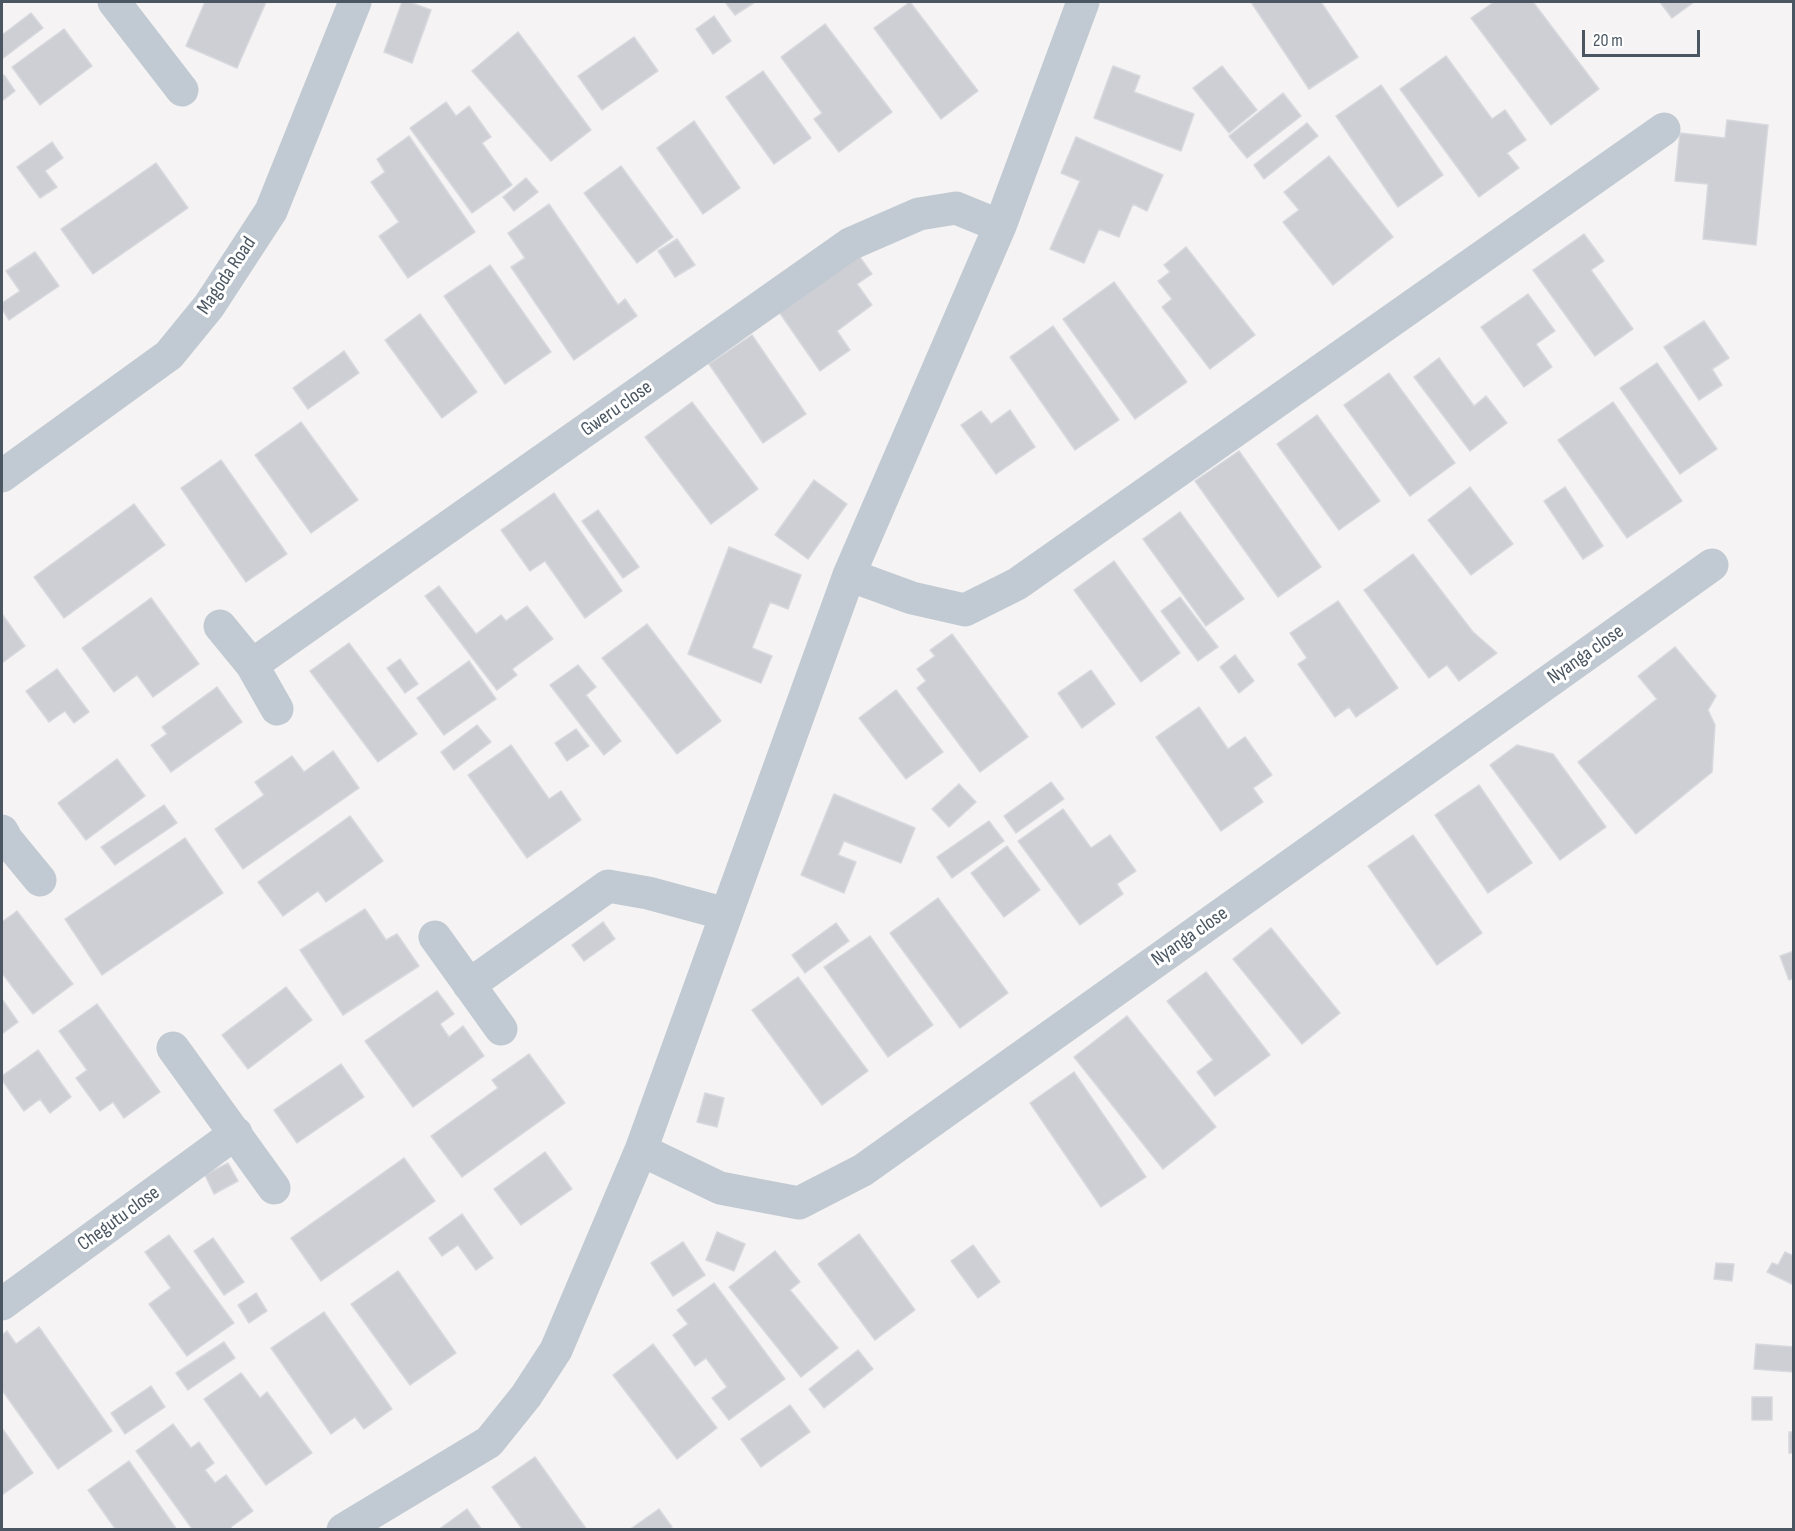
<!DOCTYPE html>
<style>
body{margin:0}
#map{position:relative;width:1795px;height:1531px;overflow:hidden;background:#f5f3f3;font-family:"Sofia Sans Condensed",sans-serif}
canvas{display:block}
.frame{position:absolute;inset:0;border:3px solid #4a5661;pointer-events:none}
.scale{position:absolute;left:1582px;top:30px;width:118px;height:27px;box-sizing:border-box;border:3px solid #4a5661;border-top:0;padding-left:8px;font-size:18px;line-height:21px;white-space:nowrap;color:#4a5661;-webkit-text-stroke:4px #fff;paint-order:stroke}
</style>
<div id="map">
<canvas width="1795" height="1531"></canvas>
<div class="frame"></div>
<div class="scale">20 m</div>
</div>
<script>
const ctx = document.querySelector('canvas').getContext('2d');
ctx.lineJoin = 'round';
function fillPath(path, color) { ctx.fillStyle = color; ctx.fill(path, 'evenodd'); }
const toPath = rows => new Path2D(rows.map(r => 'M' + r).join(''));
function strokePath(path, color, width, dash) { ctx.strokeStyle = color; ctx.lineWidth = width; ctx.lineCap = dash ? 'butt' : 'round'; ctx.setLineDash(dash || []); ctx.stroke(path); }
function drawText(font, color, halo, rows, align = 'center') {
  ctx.font = font + ' "Sofia Sans Condensed",sans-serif'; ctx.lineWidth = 6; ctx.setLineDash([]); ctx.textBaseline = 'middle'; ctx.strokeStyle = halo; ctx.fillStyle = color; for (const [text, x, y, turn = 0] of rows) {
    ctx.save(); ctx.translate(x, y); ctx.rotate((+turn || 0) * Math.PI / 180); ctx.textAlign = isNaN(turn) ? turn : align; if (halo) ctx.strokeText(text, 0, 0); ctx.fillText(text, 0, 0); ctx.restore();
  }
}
const building = toPath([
 [205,2,266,2,237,68,186,46,205,2],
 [402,2,409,2,431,10,412,63,384,52,402,2],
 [725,2,755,2,735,15,725,2],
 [910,2,978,91,941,119,874,28,910,2],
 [1251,2,1321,2,1358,57,1309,89,1251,2],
 [1494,2,1533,2,1599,89,1551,125,1471,18,1494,2],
 [1660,2,1694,2,1672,18,1660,2],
 [31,13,43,28,2,59,2,35,31,13],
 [714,16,731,41,713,54,696,29,714,16],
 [825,24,892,112,839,152,814,119,822,113,781,57,825,24],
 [64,29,92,66,40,105,12,67,64,29],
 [518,32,591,130,551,161,472,71,518,32],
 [634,37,658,71,602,110,578,76,634,37],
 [1446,56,1492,119,1505,110,1526,140,1507,153,1519,168,1479,197,1400,89,1446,56],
 [1113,66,1140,76,1134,92,1194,114,1181,151,1094,118,1113,66],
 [1222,66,1257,110,1229,133,1193,88,1222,66],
 [763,71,811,138,774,164,726,97,763,71],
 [4,75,15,91,2,101,2,77,4,75],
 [1381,85,1443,175,1398,207,1336,116,1381,85],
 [1283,93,1301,116,1247,158,1229,136,1283,93],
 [446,102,456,116,469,106,491,137,482,143,512,185,472,213,410,128,446,102],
 [1727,120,1768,125,1756,245,1703,239,1708,184,1675,181,1680,133,1725,138,1727,120],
 [694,121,740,188,703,214,657,148,694,121],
 [1307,123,1318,136,1264,179,1254,165,1307,123],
 [409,136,475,232,408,278,379,236,399,222,371,182,385,172,377,159,409,136],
 [1076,137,1163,175,1147,211,1133,204,1119,237,1099,229,1084,263,1050,249,1080,181,1061,173,1076,137],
 [52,142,63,158,45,171,57,187,40,198,17,167,52,142],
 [1329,156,1393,237,1333,285,1283,222,1299,210,1284,192,1329,156],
 [156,163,188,208,93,274,61,229,156,163],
 [621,166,673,237,637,263,584,193,621,166],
 [526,178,538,192,514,211,503,197,526,178],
 [549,204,618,305,625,299,637,316,574,360,511,267,525,258,508,233,549,204],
 [1584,234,1604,261,1591,270,1633,329,1595,356,1533,270,1584,234],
 [677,239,695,265,675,277,658,251,677,239],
 [1186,247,1255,335,1210,369,1162,307,1172,299,1158,281,1170,272,1164,265,1186,247],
 [35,252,59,286,9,320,2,309,2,303,20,291,6,271,35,252],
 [857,253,872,274,857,284,872,305,837,331,850,350,820,371,777,309,857,253],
 [490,265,551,352,505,384,444,296,490,265],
 [1114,282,1187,382,1135,419,1063,319,1114,282],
 [1528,294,1555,331,1536,344,1552,367,1524,387,1481,327,1528,294],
 [420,314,477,392,442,418,385,340,420,314],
 [1704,321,1729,358,1712,369,1722,385,1699,400,1664,347,1704,321],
 [1053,326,1119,420,1075,450,1010,357,1053,326],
 [752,335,806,414,763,443,709,364,752,335],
 [344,351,359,373,308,409,293,388,344,351],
 [1439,358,1474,406,1486,396,1507,423,1470,451,1414,377,1439,358],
 [1657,363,1717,449,1680,474,1620,388,1657,363],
 [1389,373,1455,463,1410,496,1344,405,1389,373],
 [692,402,758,489,711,524,645,437,692,402],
 [1613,402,1682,501,1627,538,1558,440,1613,402],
 [1010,410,1035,447,996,474,961,425,981,411,991,424,1010,410],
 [1317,415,1380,501,1339,530,1277,444,1317,415],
 [301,422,358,500,311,533,255,455,301,422],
 [1239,451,1321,567,1278,597,1195,481,1239,451],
 [221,460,287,554,246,582,181,488,221,460],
 [814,480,847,504,808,559,775,535,814,480],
 [1470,487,1513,544,1471,575,1428,520,1470,487],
 [1565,487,1603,546,1583,559,1544,501,1565,487],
 [554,493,622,591,585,618,545,561,530,571,501,530,554,493],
 [134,504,165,545,64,618,34,577,134,504],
 [598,510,639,567,623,578,582,521,598,510],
 [1180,512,1244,599,1206,626,1143,539,1180,512],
 [729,547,801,575,788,609,770,602,752,648,772,656,761,683,688,654,729,547],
 [1413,554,1473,632,1497,653,1459,681,1447,665,1429,678,1364,590,1413,554],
 [1114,561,1180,653,1141,682,1074,590,1114,561],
 [439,586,476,634,501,615,506,621,527,606,553,639,512,669,517,675,497,690,425,596,439,586],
 [1180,597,1218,647,1198,661,1161,611,1180,597],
 [151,598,199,664,153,697,137,675,114,692,82,648,151,598],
 [1338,601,1398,688,1356,717,1349,707,1335,717,1298,664,1307,658,1290,633,1338,601],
 [2,614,25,646,2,663,2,614],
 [647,624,721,721,677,754,602,658,647,624],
 [952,634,1028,737,980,772,917,688,926,681,917,669,935,656,930,650,952,634],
 [349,643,417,734,378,762,310,671,349,643],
 [1675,647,1716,696,1708,710,1715,725,1712,772,1636,834,1578,762,1657,699,1638,676,1675,647],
 [1235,655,1254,681,1239,693,1220,667,1235,655],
 [400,659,418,684,405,693,387,668,400,659],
 [469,661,496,699,444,735,417,698,469,661],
 [578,665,596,687,586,695,621,741,604,755,550,685,578,665],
 [57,669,89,712,74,723,65,711,49,722,26,691,57,669],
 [1091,670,1115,704,1082,728,1058,693,1091,670],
 [217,687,242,722,171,772,151,745,167,734,162,727,217,687],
 [896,690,943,752,906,779,859,718,896,690],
 [1199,707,1228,749,1245,737,1272,775,1253,788,1263,802,1221,831,1156,737,1199,707],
 [477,725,491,742,454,770,441,752,477,725],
 [576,729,589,746,567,761,555,743,576,729],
 [511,745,549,799,561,791,581,820,527,858,468,775,511,745],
 [1517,745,1553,754,1606,827,1560,860,1490,765,1517,745],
 [333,751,359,788,243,869,215,829,264,795,255,782,292,756,304,772,333,751],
 [117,759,145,796,86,840,58,803,117,759],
 [1051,782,1064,799,1016,833,1004,816,1051,782],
 [959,784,976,802,949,827,932,809,959,784],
 [1479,785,1532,863,1488,893,1435,815,1479,785],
 [834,794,915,828,901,863,844,841,838,855,856,862,844,893,801,875,834,794],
 [164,805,177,823,115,865,101,847,164,805],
 [1063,809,1091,848,1110,835,1136,871,1117,884,1123,894,1080,925,1018,841,1063,809],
 [350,816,383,861,326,902,318,891,283,916,258,882,350,816],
 [989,821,1004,841,952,878,937,857,989,821],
 [1413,835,1482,933,1437,965,1368,866,1413,835],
 [185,838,223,893,102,975,65,919,185,838],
 [1007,846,1040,890,1004,917,971,873,1007,846],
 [938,898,1008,993,960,1028,890,933,938,898],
 [365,909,386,940,397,934,419,966,343,1015,300,950,365,909],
 [17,911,73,984,33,1014,2,973,2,922,17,911],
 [603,922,615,939,584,961,572,945,603,922],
 [836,923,849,941,805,973,792,955,836,923],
 [1271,928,1340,1013,1302,1044,1233,959,1271,928],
 [870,936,933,1025,888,1057,824,967,870,936],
 [1794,951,1794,978,1789,980,1780,956,1794,951],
 [1206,972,1270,1055,1215,1096,1197,1072,1213,1060,1167,1001,1206,972],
 [798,977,868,1071,822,1105,752,1010,798,977],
 [286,987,312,1020,248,1069,222,1035,286,987],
 [437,991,454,1014,440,1024,449,1037,463,1026,484,1056,413,1107,365,1041,437,991],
 [2,999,18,1022,2,1034,2,999],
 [97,1004,160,1092,124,1118,113,1102,100,1111,76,1078,87,1070,59,1031,97,1004],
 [1127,1016,1216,1127,1163,1169,1074,1057,1127,1016],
 [38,1050,71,1097,50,1113,40,1099,24,1111,2,1080,2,1076,38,1050],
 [529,1054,565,1103,462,1177,431,1136,498,1088,492,1080,529,1054],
 [341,1064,364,1097,297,1143,274,1110,341,1064],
 [1074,1072,1146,1177,1101,1207,1030,1103,1074,1072],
 [705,1093,724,1098,717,1127,697,1122,705,1093],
 [545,1152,572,1189,521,1225,494,1189,545,1152],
 [404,1158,435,1201,321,1281,291,1238,404,1158],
 [228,1163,238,1181,214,1194,205,1175,228,1163],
 [462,1214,493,1258,476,1270,458,1245,442,1256,429,1238,462,1214],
 [717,1232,745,1244,734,1271,706,1260,717,1232],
 [859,1234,915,1310,875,1340,818,1264,859,1234],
 [169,1235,234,1323,187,1356,149,1304,171,1288,145,1252,169,1235],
 [213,1238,244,1282,224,1295,194,1251,213,1238],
 [683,1242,705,1275,673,1296,651,1263,683,1242],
 [973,1245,1000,1282,978,1298,951,1261,973,1245],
 [775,1251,800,1282,790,1290,838,1348,801,1377,729,1287,775,1251],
 [1785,1252,1794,1256,1794,1285,1767,1272,1772,1263,1778,1265,1785,1252],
 [1716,1263,1734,1264,1732,1281,1714,1279,1716,1263],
 [398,1271,456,1353,410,1385,351,1304,398,1271],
 [714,1283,785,1379,729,1420,712,1398,727,1387,706,1358,695,1366,673,1335,688,1324,677,1310,714,1283],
 [256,1293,267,1311,249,1323,238,1305,256,1293],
 [324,1312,392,1409,364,1429,355,1417,331,1434,271,1348,324,1312],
 [39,1327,112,1431,58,1469,2,1390,2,1335,7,1331,16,1344,39,1327],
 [224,1342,235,1358,188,1390,176,1373,224,1342],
 [653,1344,717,1428,677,1459,613,1375,653,1344],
 [1756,1344,1794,1347,1794,1372,1754,1369,1756,1344],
 [858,1350,873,1369,824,1408,809,1389,858,1350],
 [241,1373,260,1398,267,1392,312,1453,266,1485,204,1399,241,1373],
 [151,1386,165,1407,125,1434,111,1413,151,1386],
 [1752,1397,1772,1397,1772,1420,1752,1420,1752,1397],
 [790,1405,810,1432,761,1467,741,1439,790,1405],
 [173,1424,191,1448,199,1442,214,1463,205,1470,215,1483,226,1475,253,1511,231,1527,232,1530,193,1530,136,1451,173,1424],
 [2,1428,33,1473,2,1495,2,1428],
 [1789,1432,1794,1432,1794,1453,1789,1453,1789,1432],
 [535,1457,587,1530,523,1530,492,1487,535,1457],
 [129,1461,177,1530,116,1530,88,1490,129,1461],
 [467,1509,482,1530,438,1530,467,1509],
 [659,1509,672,1527,669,1530,629,1530,659,1509]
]);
const minor = toPath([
 [114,2,182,90],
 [2,476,169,355,209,306,271,211,355,2],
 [849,575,912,598,965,610,1017,584,1664,129],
 [220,626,252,665,277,709],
 [252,665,850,244,919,214,956,208,1000,226],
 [2,831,7,840,40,880],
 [435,937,501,1029],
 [469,985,608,886,648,893,726,914],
 [173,1048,274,1188],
 [641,1150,720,1188,799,1203,863,1170,1712,565],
 [2,1304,236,1133],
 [343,1530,489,1442,526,1396,556,1350,641,1150,849,575,1000,226,1083,2]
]);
const streetNames = [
 ["Magoda Road",227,276,-56],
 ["Gweru close",617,409,-35],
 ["Nyanga close",1586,655,-35],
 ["Nyanga close",1190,937,-35],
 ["Chegutu close",119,1219,-36]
];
fillPath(building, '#cdcfd5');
strokePath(building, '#d7d9de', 1.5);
strokePath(minor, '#c1cad2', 33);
drawText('20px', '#4a5661', '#fff', streetNames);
</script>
